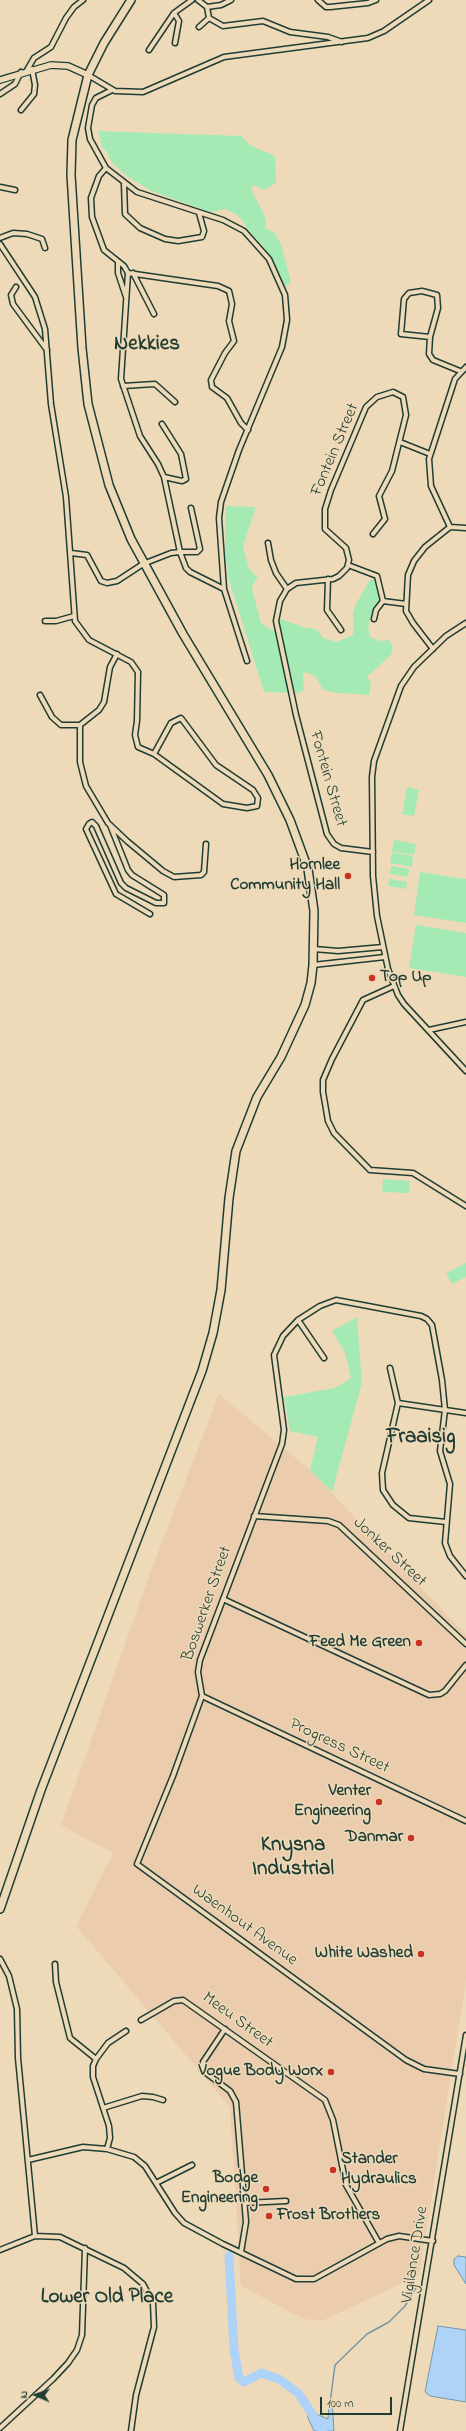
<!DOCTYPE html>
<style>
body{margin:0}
#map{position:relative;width:466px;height:2431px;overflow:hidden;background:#eedab8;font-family:"Indie Flower",sans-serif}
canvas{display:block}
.north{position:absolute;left:16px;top:2375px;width:40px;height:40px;-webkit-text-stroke:3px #eedab8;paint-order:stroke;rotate:272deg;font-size:11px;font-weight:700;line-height:16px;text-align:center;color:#1f3d34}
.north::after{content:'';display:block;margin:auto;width:14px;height:18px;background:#1f3d34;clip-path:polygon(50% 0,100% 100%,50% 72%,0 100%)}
.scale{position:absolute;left:320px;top:2397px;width:72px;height:18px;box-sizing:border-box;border:2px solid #1f3d34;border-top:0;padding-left:5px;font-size:12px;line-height:14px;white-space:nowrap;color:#1f3d34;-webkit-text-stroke:3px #eedab8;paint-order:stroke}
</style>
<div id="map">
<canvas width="466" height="2431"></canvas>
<div class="north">N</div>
<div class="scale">100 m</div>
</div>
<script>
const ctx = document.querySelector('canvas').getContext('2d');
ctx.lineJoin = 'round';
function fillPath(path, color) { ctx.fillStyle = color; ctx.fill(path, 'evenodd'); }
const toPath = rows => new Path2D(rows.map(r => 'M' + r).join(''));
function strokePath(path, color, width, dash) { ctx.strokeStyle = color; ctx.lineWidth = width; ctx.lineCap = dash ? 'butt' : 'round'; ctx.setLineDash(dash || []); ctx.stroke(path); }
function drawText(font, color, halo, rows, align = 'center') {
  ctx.font = font + ' "Indie Flower",sans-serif'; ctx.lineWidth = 3; ctx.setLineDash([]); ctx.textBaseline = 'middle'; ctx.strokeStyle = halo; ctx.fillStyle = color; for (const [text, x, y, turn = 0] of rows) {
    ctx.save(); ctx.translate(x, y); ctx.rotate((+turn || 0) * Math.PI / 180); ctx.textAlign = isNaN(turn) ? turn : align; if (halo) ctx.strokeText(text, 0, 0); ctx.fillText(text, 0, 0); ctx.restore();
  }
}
const built = toPath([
 [219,1394,310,1470,466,1635,466,1981,419,2275,322,2321,304,2319,241,2286,230,2107,76,1926,113,1853,61,1825,150,1573]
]);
const green = toPath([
 [98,131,241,136,251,146,275,156,276,183,264,190,254,185,251,190,262,210,266,221,265,228,274,232,281,244,291,283,285,287,265,248,248,230,243,221,236,214,226,209,210,212,149,190,127,176,112,163,107,152,102,147],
 [226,506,256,507,243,546,249,569,258,578,252,586,253,593,261,623,273,631,279,629,280,619,306,628,316,629,323,638,337,642,353,635,353,614,356,604,369,581,375,578,378,583,380,600,376,604,368,627,370,637,381,641,389,640,393,648,391,655,367,677,371,684,369,695,338,693,323,690,316,677,306,672,303,674,304,690,299,693,264,692,228,577,225,549],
 [407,787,419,790,414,816,402,814],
 [394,840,416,844,414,855,392,852],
 [392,853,413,856,412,867,390,863],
 [391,866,409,869,408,877,390,874],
 [420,872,466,879,466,923,414,915],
 [390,879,407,882,406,889,388,886],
 [416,925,466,933,466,977,409,968],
 [383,1179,410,1181,409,1193,382,1192],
 [466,1263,466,1277,452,1284,446,1273],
 [357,1317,362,1383,332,1492,310,1470,318,1437,290,1431,284,1397,335,1388,351,1378,345,1353,332,1331]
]);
const water = toPath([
 [458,2256,466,2257,466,2284,454,2265,454,2259,458,2256],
 [438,2326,466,2330,466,2402,430,2396,425,2392,438,2326],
 [332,2401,334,2431,314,2431,308,2418,307,2410,328,2419,329,2403,332,2401]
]);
const stream = toPath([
 [330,2403,335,2365,367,2334,389,2322,405,2306,417,2286]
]);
const river = toPath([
 [229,2256,234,2350,239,2378,244,2382,261,2373,279,2379,299,2394,323,2431]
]);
const street = toPath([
 [198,0,207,7,221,5,231,0],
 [318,0,326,7,330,7,368,3,376,0],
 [174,13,179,21,175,43],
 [209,18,223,26,263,21,290,32,328,37,342,42],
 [199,27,209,18,207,7],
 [149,50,174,13,192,0],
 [27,70,34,58,51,47,66,18,74,7,83,0],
 [88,75,115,91,143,92,224,57,368,38,384,31,429,0],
 [112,90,96,98,92,105,88,128,90,139,106,168,137,192,223,220,244,231,269,259,285,295,287,320,282,347,239,450,221,502,219,518,224,589,247,661],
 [0,94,15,84,21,72],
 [21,110,34,94,35,85,32,69],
 [106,168,99,176,91,198,92,217,104,250,124,266,128,273,218,286,229,291,232,304,229,321,234,341,225,353,211,380,212,387,227,398,241,423,248,430],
 [124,184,125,214,140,228,165,239,178,241,202,237,204,231,199,213],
 [0,187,15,190],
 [0,238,13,233,27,234,42,239,45,248],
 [0,244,35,297,45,329,51,404,66,497,75,621,89,640,131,662,138,672,137,721,135,735,138,747,154,754,171,723,181,718,216,765,253,790,258,798,257,806,247,808,223,804,154,754],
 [118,262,118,273,126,297],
 [128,273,121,379,140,436,158,464,164,477,180,552,197,552,200,549,191,508],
 [133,273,154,314],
 [16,287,11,295,13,304,47,350],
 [430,337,401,334,404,299,409,293,422,291,437,295,438,308,430,337,429,354,433,360,460,371],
 [123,386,155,384,175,402],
 [162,424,181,454,186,479,182,481,164,477],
 [400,442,430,454],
 [450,527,431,486,429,459,455,379,466,367],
 [450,527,466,528],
 [373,534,385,519,379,496,392,471,406,415,403,397,393,392,377,397,366,407,331,490,325,509,325,529,346,548,349,560,347,568,339,576,333,579,296,583,287,589,280,601,276,621,296,715,327,834,334,844,341,848,373,852],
 [268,543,271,560,276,573,287,589],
 [71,553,87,555,101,581,107,583,117,581,143,564,171,553,180,552,186,568,190,572,224,589],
 [348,565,377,576,383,601,406,604],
 [328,579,327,610,341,630],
 [374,619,376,610,383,601],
 [45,621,56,621,74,616],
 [466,623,446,636,414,667,401,686,374,761,372,777,373,876,377,916,388,969,398,995,404,1004,466,1071],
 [433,649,413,623,406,611,408,575,414,561,425,547,450,527],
 [40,695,52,717,61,725,80,725,99,710,104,702,110,667,117,654],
 [80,725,80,762,86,786,108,823,127,841,163,871,174,877,201,875,204,872,206,844],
 [110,825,128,870,132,875,164,895,164,903,156,903,126,888,121,883,96,826,92,822,89,824,86,829,116,894,150,914],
 [314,949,338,951,383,947],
 [313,965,385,957],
 [394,986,363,1000,332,1059,323,1080,323,1092,328,1121,334,1133,370,1170,413,1173,466,1206],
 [429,1030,466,1022],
 [298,1320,324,1358],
 [390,1368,398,1403,382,1473,383,1490,393,1505,409,1518,446,1522],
 [398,1403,466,1413],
 [254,1516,328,1521,339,1525,466,1644],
 [223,1599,429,1695,440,1694,445,1691,466,1665],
 [202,1696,466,1821],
 [0,1959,9,1976,17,2009,18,2058,35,2236],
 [55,1964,56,1982,70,2038,96,2059],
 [141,2020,174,2001,183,2000,325,2100,333,2120,346,2185,379,2243],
 [225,2029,203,2062,202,2070,230,2091,236,2102,246,2222,241,2252],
 [460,2074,424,2069,406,2060,137,1864,173,1776,202,1696,198,1672,200,1660,282,1444,284,1430,274,1355,283,1336,298,1320,320,1306,336,1300,421,1316,427,1319,432,1325,442,1380,445,1410,440,1451,450,1484,445,1543,450,1556,466,1576],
 [103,2108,142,2096,153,2097,163,2100],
 [107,2149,110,2138,109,2126,93,2077,93,2066,96,2059,108,2043,126,2031],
 [28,2160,83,2147,107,2149,134,2157,145,2166,175,2213,184,2223,223,2244,296,2279,314,2279,387,2239,399,2236,433,2241],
 [156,2183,192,2165],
 [245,2203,286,2201],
 [0,2250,35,2236,60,2237,124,2268,143,2284,153,2303,154,2327,136,2395,131,2431],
 [0,2428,53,2379,68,2363,77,2350,82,2335,85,2248],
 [400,2431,466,2035]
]);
const secondary = toPath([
 [0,80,51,65,68,66,88,75]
]);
const highway = toPath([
 [0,1909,41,1790,202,1371,213,1333,221,1290,229,1198,236,1151,257,1097,281,1057,305,1005,311,983,313,965,314,911,308,869,290,820,268,775,183,634,131,539,109,485,88,404,82,348,71,175,72,140,88,75,104,43,131,0]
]);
const markers = [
 [348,876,4,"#c8321e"],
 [372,978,4,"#c8321e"],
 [419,1643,4,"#c8321e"],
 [379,1802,4,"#c8321e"],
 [411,1838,4,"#c8321e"],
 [421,1954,4,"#c8321e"],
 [331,2072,4,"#c8321e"],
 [333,2170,4,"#c8321e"],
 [266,2189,4,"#c8321e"],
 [269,2216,4,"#c8321e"]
];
const streetNames = [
 ["Fontein Street",336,450,-67],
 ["Fontein Street",327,779,74],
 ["Jonker Street",389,1553,43],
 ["Boswerker Street",208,1604,-71],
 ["Progress Street",339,1747,25],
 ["Waenhout Avenue",244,1926,36],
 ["Meeu Street",237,2021,36],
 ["Vigilance Drive",416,2255,-81]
];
const poiNames = [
 ["Hornlee",340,866],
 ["Community Hall",340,886],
 ["Top Up",380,978,"left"],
 ["Feed Me Green",411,1643],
 ["Venter",371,1792],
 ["Engineering",371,1812],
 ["Danmar",403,1838],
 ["White Washed",413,1954],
 ["Vogue Body Worx",323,2072],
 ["Stander",341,2160,"left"],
 ["Hydraulics",341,2180,"left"],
 ["Bodge",258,2179],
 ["Engineering",258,2199],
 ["Frost Brothers",277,2216,"left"]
];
const districtNames = [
 ["Nekkies",147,346],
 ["Fraaisig",421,1439],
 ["Knysna",293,1847],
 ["Industrial",293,1871],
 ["Lower Old Place",107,2299]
];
fillPath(built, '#ebcdae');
fillPath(green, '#a5eab5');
fillPath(water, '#afd3f7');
strokePath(water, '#7597a9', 1);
strokePath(stream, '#7597a9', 1.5);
strokePath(river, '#afd3f7', 9);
strokePath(street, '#1f3d34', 7);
strokePath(secondary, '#1f3d34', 8);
strokePath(highway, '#1f3d34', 10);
strokePath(street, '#eedab8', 4);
strokePath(secondary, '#eedab8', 5.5);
strokePath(highway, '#eedab8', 7);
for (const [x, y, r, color] of markers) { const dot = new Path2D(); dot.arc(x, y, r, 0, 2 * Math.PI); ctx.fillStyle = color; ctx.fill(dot); strokePath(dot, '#eedab8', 1.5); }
drawText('17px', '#1f3d34', '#eedab8', streetNames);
drawText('bold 17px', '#1f3d34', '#eedab8', poiNames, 'right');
drawText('bold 21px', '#1f3d34', '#eedab8', districtNames);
</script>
